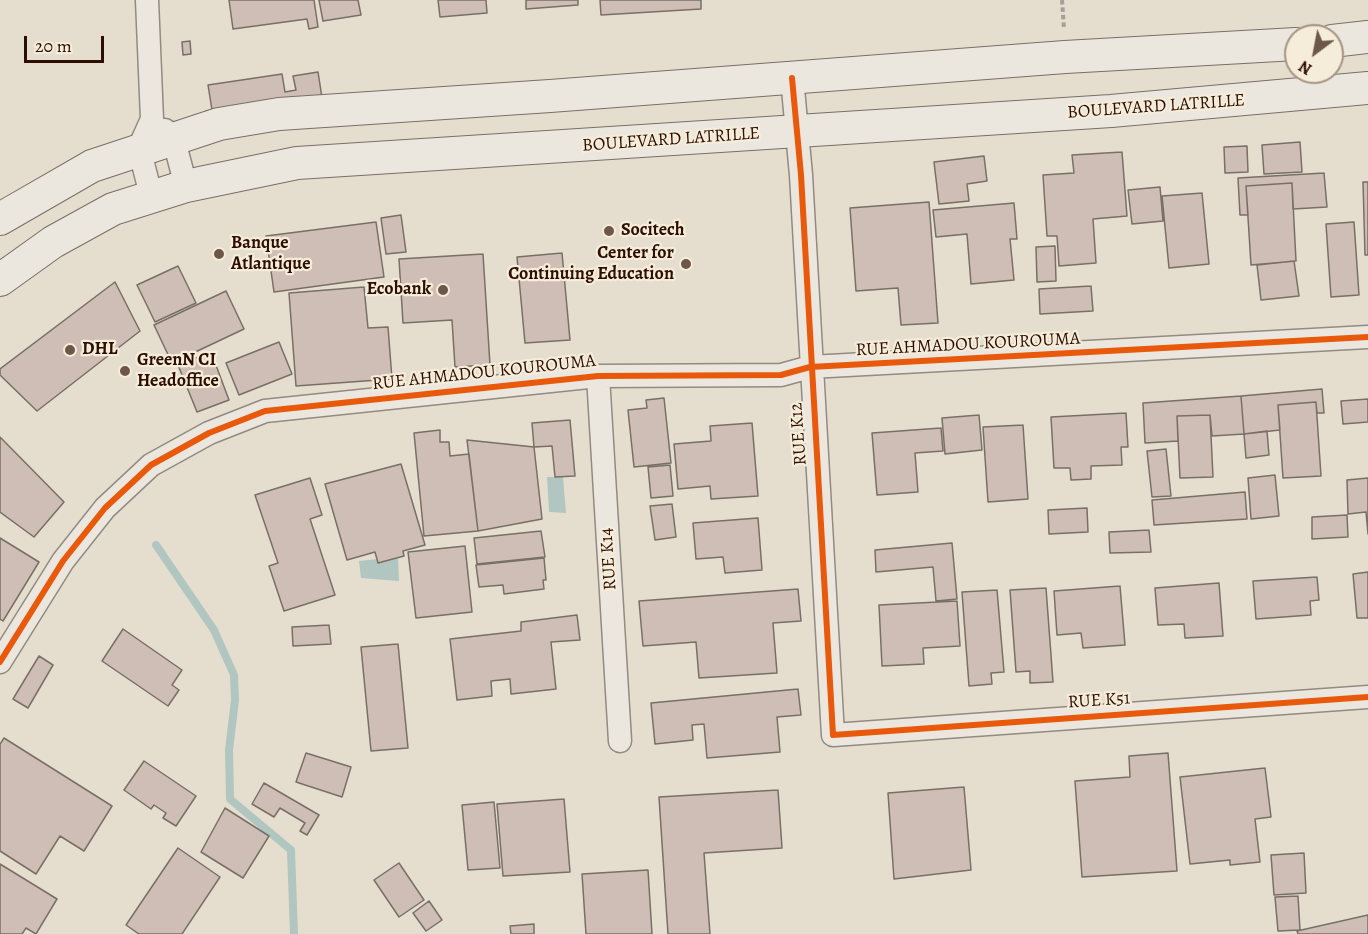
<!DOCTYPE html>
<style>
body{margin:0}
#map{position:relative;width:1368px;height:934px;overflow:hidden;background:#e5dece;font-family:Alegreya,serif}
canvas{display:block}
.north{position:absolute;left:1284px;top:24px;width:60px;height:60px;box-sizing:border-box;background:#f5ecd9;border:2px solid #a59383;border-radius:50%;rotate:212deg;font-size:16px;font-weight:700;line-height:24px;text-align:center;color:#2d0e02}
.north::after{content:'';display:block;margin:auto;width:21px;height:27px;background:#6d5749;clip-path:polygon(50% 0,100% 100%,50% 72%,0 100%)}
.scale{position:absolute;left:24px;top:36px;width:80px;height:27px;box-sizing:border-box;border:3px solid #2d0e02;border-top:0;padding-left:8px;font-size:18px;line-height:21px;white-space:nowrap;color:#2d0e02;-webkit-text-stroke:4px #f5ecd9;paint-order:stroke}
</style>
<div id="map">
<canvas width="1368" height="934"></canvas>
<div class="north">N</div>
<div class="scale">20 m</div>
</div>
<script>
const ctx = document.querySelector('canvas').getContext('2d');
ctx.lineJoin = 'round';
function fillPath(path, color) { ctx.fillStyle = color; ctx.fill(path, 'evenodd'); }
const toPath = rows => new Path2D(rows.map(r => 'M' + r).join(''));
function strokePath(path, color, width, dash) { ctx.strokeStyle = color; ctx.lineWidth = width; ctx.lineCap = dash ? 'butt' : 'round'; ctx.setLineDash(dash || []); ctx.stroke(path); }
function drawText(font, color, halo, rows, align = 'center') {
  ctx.font = font + ' Alegreya,serif'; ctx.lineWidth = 4.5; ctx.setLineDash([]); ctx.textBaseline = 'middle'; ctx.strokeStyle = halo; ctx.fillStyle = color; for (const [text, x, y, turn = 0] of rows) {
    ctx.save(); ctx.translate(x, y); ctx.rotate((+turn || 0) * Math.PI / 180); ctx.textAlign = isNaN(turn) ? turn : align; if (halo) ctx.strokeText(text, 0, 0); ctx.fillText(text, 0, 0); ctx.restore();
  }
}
const water = toPath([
 [547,477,563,477,566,513,549,512],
 [398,557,399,581,361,578,359,561]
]);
const stream = toPath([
 [156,545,214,630,234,675,235,700,229,750,230,799,291,850,294,934]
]);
const building = toPath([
 [229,0,314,0,318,27,309,29,307,19,233,29,229,0],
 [319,0,358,0,361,15,323,21,319,0],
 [438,0,486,0,487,13,440,17,438,0],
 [526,0,578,0,578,5,526,9,526,0],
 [600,0,701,0,701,9,601,15,600,0],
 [190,41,191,54,183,55,182,42,190,41],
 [318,72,323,104,208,124,206,111,212,110,208,85,282,74,285,92,296,90,293,76,318,72],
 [1300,142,1302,172,1264,174,1262,145,1300,142],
 [1247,146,1248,172,1225,173,1224,147,1247,146],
 [1122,152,1127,216,1093,219,1096,263,1059,266,1057,236,1047,236,1043,175,1074,173,1072,155,1122,152],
 [984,156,987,181,967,184,969,201,939,204,934,162,984,156],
 [1324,173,1327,207,1293,209,1292,183,1246,186,1248,215,1240,215,1238,178,1324,173],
 [1363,182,1368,182,1368,255,1365,255,1363,182],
 [1292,183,1296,261,1251,265,1246,186,1292,183],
 [1160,187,1163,221,1132,224,1128,190,1160,187],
 [1202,193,1209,264,1169,268,1162,196,1202,193],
 [929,202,938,323,901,325,898,288,856,291,850,208,929,202],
 [1014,203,1017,239,1010,239,1014,280,971,284,967,234,936,237,933,210,1014,203],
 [401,215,406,252,386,254,381,218,401,215],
 [376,222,384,277,274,292,266,236,376,222],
 [1354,222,1359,295,1331,297,1326,224,1354,222],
 [1055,246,1056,281,1037,282,1036,247,1055,246],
 [562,253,570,340,525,343,517,257,562,253],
 [483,254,490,365,455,367,452,320,403,323,399,259,483,254],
 [1294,261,1299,296,1261,300,1257,265,1294,261],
 [178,266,196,303,155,322,137,285,178,266],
 [115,282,140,331,37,411,0,375,0,369,115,282],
 [1091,286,1093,311,1040,314,1039,289,1091,286],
 [364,287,368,328,388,327,392,379,296,386,289,293,364,287],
 [226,291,244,329,172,363,154,325,226,291],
 [279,342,292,374,239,395,226,363,279,342],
 [211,352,229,400,197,412,178,365,211,352],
 [1322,389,1324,413,1317,413,1316,402,1278,405,1280,430,1244,434,1241,396,1322,389],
 [1241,396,1244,434,1212,436,1210,415,1177,416,1178,441,1145,443,1143,403,1241,396],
 [664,398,671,463,634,467,628,410,647,408,646,400,664,398],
 [1368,399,1368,422,1343,424,1341,401,1368,399],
 [1316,402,1321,476,1283,478,1278,405,1316,402],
 [1126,413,1128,447,1121,447,1122,465,1091,466,1091,479,1071,480,1070,468,1054,468,1051,417,1126,413],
 [979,415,982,450,945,454,942,418,979,415],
 [1210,415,1213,477,1180,478,1177,416,1210,415],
 [570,420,575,476,555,477,552,446,534,447,532,423,570,420],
 [752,423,758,496,711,499,710,486,678,489,674,444,711,441,710,426,752,423],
 [1023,425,1028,499,988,502,983,427,1023,425],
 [941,428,943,451,915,453,918,492,877,495,872,433,941,428],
 [440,430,440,442,449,442,450,456,469,454,478,531,424,536,414,433,440,430],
 [1267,431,1269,455,1246,458,1244,434,1267,431],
 [0,437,64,502,34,537,0,512,0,437],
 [467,440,534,447,542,519,478,531,467,440],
 [1166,449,1171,496,1152,497,1147,451,1166,449],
 [401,464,425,545,403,551,404,556,378,563,375,552,347,560,325,484,401,464],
 [670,465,673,496,651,498,648,467,670,465],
 [1275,475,1279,516,1251,519,1248,478,1275,475],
 [310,478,322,515,310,519,335,595,284,611,269,566,278,563,255,495,310,478],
 [1368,478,1368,534,1366,512,1348,514,1347,480,1368,478],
 [1245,492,1247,519,1154,525,1152,500,1245,492],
 [672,504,676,537,655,540,650,506,672,504],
 [1087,508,1088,532,1049,534,1048,510,1087,508],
 [1347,515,1348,537,1312,539,1312,517,1347,515],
 [758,518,762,570,725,573,723,557,696,559,693,523,758,518],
 [1149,530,1151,552,1110,553,1109,532,1149,530],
 [541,531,545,557,477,564,474,538,541,531],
 [0,538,39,562,3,621,0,619,0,538],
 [952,543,957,599,936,601,933,567,876,572,875,550,952,543],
 [465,546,472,612,416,618,408,552,465,546],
 [544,558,546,580,543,580,544,589,504,594,503,585,479,587,476,565,544,558],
 [1368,572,1368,618,1357,618,1353,574,1368,572],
 [1317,577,1319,600,1310,601,1311,615,1256,619,1253,581,1317,577],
 [1219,583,1223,636,1185,638,1184,624,1158,625,1155,588,1219,583],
 [1120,586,1125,645,1083,648,1081,633,1057,635,1054,591,1120,586],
 [1046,588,1053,682,1030,683,1030,671,1016,672,1010,590,1046,588],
 [798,589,801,621,773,623,777,673,699,678,696,642,643,646,639,601,798,589],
 [997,590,1004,672,991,673,992,684,969,686,962,592,997,590],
 [957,601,960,646,923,648,924,664,882,666,879,605,957,601],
 [577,615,580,640,551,642,556,689,511,694,510,679,491,681,492,696,457,700,450,639,521,631,521,622,577,615],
 [329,625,331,644,293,646,292,627,329,625],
 [123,629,182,670,172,685,179,690,168,706,102,661,123,629],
 [398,644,408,748,371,751,361,647,398,644],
 [39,656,53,665,28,708,13,699,39,656],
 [798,689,801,715,777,717,780,752,707,758,704,724,692,725,693,740,655,744,651,703,798,689],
 [4,738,112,806,84,851,60,836,36,874,0,851,0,744,4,738],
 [306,753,351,767,342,797,296,782,306,753],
 [1168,753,1177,871,1082,877,1075,781,1130,777,1129,756,1168,753],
 [144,761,196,796,176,826,163,818,166,813,154,805,151,809,124,790,144,761],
 [1265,768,1271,817,1255,819,1260,862,1230,865,1230,860,1190,864,1180,777,1265,768],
 [264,783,319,815,307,835,300,831,305,823,280,808,274,817,252,804,264,783],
 [964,787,971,870,894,879,888,793,964,787],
 [778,790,782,848,704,853,710,934,668,934,659,797,778,790],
 [564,799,570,872,503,876,497,804,564,799],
 [494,802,500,868,468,870,462,805,494,802],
 [225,808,269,836,243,878,201,852,225,808],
 [178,848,220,877,182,934,139,934,126,925,178,848],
 [1304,853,1306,893,1274,895,1271,855,1304,853],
 [399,863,424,900,399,917,374,880,399,863],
 [0,864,57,899,36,934,26,928,22,934,0,934,0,864],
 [648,870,652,934,586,934,582,874,648,870],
 [1298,896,1300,930,1278,931,1275,897,1298,896],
 [429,901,442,920,426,931,413,913,429,901],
 [1368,915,1368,934,1298,934,1297,931,1368,915],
 [534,924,534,934,511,934,510,926,534,924]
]);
const path = toPath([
 [1062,0,1064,29]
]);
const street = toPath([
 [147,0,152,119,139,148,151,195],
 [792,78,801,175,833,735,1368,697],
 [165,130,173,137,186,186],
 [598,376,620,741],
 [0,662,63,561,105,508,151,465,209,433,265,411,598,376,781,375,810,367,1368,337]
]);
const secondary = toPath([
 [1332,41,1368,37],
 [0,219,92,166,219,124,279,114,550,96,1065,57,1296,44],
 [0,280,53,242,113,209,186,186,297,163,1111,111,1368,88]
]);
const cycleway = toPath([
 [792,78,801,175,833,735,1368,697],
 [0,662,63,561,105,508,151,465,209,433,265,411,598,376,781,375,810,367,1368,337]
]);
const markers = [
 [609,231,6,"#6d5749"],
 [219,254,6,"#6d5749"],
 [686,264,6,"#6d5749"],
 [443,290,6,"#6d5749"],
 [70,350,6,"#6d5749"],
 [125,371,6,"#6d5749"]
];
const streetNames = [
 ["BOULEVARD LATRILLE",1156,107,-4],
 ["BOULEVARD LATRILLE",671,140,-4],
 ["RUE AHMADOU KOUROUMA",968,345,-3],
 ["RUE AHMADOU KOUROUMA",484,373,-6],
 ["RUE K12",799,434,-94],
 ["RUE K14",609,559,-94],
 ["RUE K51",1099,701,-4]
];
const poiNames = [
 ["Socitech",621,231],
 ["Banque",231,244],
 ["Atlantique",231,265],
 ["Center for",674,254,"right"],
 ["Continuing Education",674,275,"right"],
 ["Ecobank",431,290,"right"],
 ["DHL",82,350],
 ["GreenN CI",137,361],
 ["Headoffice",137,382]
];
fillPath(water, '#b1c6c0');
strokePath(stream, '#b1c6c0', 8);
fillPath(building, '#cfbeb5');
strokePath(building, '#786f66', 1.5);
strokePath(street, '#938a80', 25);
strokePath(secondary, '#786f66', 34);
strokePath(path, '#a59f98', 4, [4.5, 3]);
strokePath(street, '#ebe7df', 22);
strokePath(secondary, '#ebe7df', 32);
strokePath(cycleway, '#e8590c', 6);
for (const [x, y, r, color] of markers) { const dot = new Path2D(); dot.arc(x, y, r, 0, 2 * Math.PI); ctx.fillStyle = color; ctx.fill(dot); strokePath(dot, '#f5ecd9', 2); }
drawText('18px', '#2d0e02', '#f5ecd9', streetNames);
drawText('bold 18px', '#2d0e02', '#f5ecd9', poiNames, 'left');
</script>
